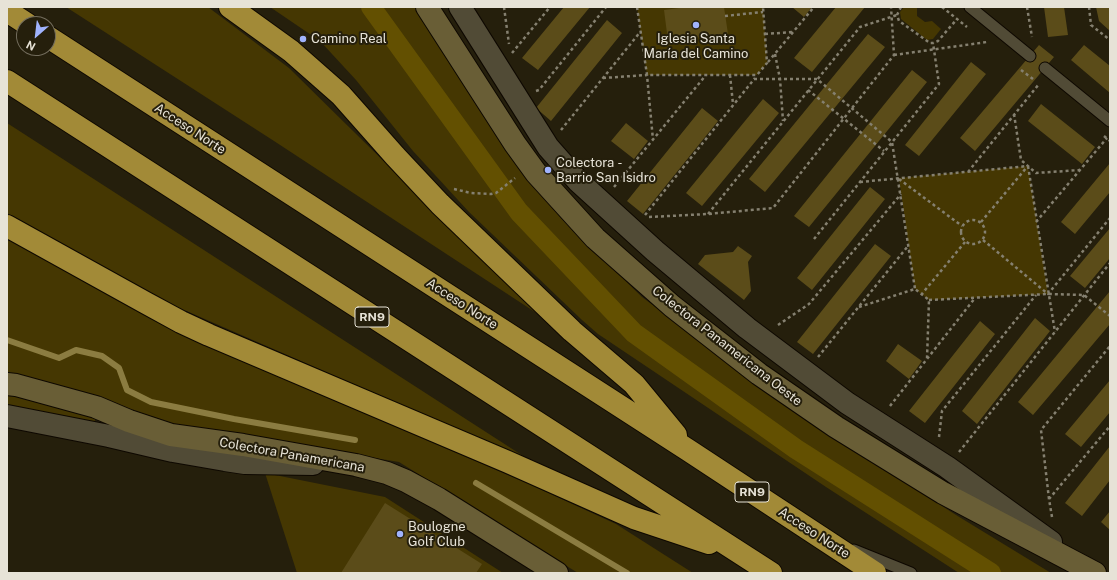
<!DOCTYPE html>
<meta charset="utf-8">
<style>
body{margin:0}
#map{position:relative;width:1117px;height:580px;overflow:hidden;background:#251f0c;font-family:"Public Sans",sans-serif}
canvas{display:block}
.frame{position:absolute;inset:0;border:8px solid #e7e3d7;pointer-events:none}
.north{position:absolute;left:16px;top:16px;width:40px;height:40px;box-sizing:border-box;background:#251f0c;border:1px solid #736d5d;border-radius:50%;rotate:208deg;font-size:11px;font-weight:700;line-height:16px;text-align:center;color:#e7e3d7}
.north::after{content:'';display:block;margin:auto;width:14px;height:18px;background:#a0b3fd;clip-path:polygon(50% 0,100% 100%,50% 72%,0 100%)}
</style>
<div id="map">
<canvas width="1117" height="580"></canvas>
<div class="frame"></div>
<div class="north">N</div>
</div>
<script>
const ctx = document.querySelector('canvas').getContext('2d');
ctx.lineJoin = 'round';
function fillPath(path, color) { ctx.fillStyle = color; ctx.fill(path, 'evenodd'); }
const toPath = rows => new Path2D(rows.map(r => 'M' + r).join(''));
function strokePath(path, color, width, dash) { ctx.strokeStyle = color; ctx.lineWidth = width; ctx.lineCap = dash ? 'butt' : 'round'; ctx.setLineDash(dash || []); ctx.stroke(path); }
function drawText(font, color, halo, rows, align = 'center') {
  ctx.font = font + ' "Public Sans",sans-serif'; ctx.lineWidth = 4; ctx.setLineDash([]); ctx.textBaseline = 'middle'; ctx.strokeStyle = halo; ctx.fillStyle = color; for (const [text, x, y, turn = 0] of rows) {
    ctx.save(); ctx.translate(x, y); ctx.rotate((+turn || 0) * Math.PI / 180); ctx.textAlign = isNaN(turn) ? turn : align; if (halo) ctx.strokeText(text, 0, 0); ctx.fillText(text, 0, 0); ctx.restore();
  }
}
const green = toPath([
 [66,7,208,7,289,68,541,316,274,141],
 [270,7,417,7,475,103,534,186,561,218,642,297,797,413,956,515,1051,573,959,573,826,487,598,334,582,320,469,212,413,151,356,80,320,41],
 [637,7,763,7,767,63,757,75,647,75],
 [904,7,915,7,917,8,917,16,925,22,932,21,941,29,933,39,927,40,901,19,900,12],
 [7,123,534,463,175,306,7,213],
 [1028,166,1048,294,929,300,915,289,899,178],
 [7,238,93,287,179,334,529,484,616,524,693,573,578,573,399,462,164,423,7,379],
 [7,392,98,415,94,422,7,410],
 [265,473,385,497,503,573,297,573]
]);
const stream = toPath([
 [7,340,59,358,76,350,102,356,119,368,127,390,151,402,234,419,355,440],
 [476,483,627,573]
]);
const canal = toPath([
 [371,7,519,212,634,333,796,449,991,573]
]);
const building = toPath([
 [564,7,590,7,538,70,522,58],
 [687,7,724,7,728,34,668,41,664,10],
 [792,7,812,7,804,17],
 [836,7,865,7,812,72,794,58],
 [1044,7,1064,7,1068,35,1048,37],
 [1096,7,1110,7,1110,31,1099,21],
 [607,20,622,33,551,121,536,108],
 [868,34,885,47,765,192,749,179],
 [1039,45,1054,57,975,151,960,138],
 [1084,45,1110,66,1110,93,1071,60],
 [971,62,986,74,919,156,905,145],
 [912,70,927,82,809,227,794,216],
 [763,99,779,113,702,206,686,193],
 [1041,104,1095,147,1082,164,1028,121],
 [702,108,718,121,643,214,627,201],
 [626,123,648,141,634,159,611,141],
 [1110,163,1110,192,1075,234,1061,222],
 [870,187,885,199,812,290,797,278],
 [1110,228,1110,258,1085,288,1070,276],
 [875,244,891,256,813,354,797,342],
 [738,246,752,256,748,262,751,291,744,300,698,264,705,255,733,252],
 [1110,291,1110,324,1033,415,1018,402],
 [1035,318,1050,331,977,424,962,411],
 [980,321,995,334,925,423,909,411],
 [898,344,922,361,909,379,886,361],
 [1110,380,1110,412,1081,447,1065,434],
 [1110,446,1110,480,1082,516,1065,503],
 [385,503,482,564,476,573,341,573],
 [1110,511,1110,530,1101,522]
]);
const path = toPath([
 [504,7,509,44],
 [637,7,647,75,757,75,767,63,763,7],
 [901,7,897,15,899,21,930,43,933,43,938,41,957,19],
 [942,7,967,27],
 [1027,7,1032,37],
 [1089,7,1091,25,1110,40],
 [725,16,763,12],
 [765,34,793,32],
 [512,53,550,7],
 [775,54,780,79,783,121],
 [894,55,987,42],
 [768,62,814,7],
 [1021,70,1033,79],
 [730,75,733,104],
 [603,78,647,75,653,140],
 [754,79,817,79,892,142,915,289],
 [808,90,884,151],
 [536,91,539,90,606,7],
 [1014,114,1021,160,1036,173,1080,170],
 [561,130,641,31],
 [1104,136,1110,141],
 [1028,166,1055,332],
 [968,172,1039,84],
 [899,179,962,226],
 [860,182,1028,166],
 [614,187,706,75],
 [454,189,471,193,491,194,496,193,515,178],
 [708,214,860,27,897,15],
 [645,215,755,78],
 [649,217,708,214,773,208,894,55,891,7],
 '961 232a12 12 0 1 1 24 0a12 12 0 1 1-24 0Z',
 [981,222,1027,167],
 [1036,222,1107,138],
 [814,239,939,84,933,43],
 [983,240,1048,294,1110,218],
 [921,295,965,242],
 [929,300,1048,294,1084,295,1110,316],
 [859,307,915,289,929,300,927,359],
 [778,325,809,304,901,194],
 [818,357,908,246],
 [890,406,975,298],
 [939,437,942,411,1036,295],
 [959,452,1110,263],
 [1049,499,1041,430,1110,346],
 [1052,517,1049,499,1110,426]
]);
const lane = toPath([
 [970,7,1030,56],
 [1045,68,1110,121],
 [854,550,911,573]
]);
const street = toPath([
 [460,7,548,147,578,181,655,251,747,328,847,403,947,467,1051,542],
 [7,416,109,436,173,451,225,460,245,463,313,464]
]);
const secondary = toPath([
 [427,7,515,144,536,173,595,238,672,306,759,374,836,427,943,493,1095,573],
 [7,384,16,385,96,407,129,421,171,435,243,445,356,465,387,473,406,481,439,499,557,573]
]);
const highway = toPath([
 [230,7,291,51,341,95,395,156,440,204,572,331,634,384,676,435],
 [7,11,27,24],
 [48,37,688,450,875,573],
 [7,81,771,573],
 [7,226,146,303,181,322,209,335,508,462,634,518,709,543]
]);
const markers = [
 [696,25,4,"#a0b3fd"],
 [303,39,4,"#a0b3fd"],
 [548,170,4,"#a0b3fd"],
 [400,534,4,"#a0b3fd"]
];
const shields = [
 [372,317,34],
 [752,492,34]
];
const shieldNames = [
 ["RN9",372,317],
 ["RN9",752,492]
];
const poiNames = [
 ["Camino Real",311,39],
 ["Iglesia Santa",696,39,"center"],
 ["María del Camino",696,54,"center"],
 ["Colectora -",556,163],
 ["Barrio San Isidro",556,178],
 ["Boulogne",408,527],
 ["Golf Club",408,542]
];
const streetNames = [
 ["Acceso Norte",190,129,33],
 ["Acceso Norte",462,304,33],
 ["Colectora Panamericana Oeste",727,346,38],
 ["Colectora Panamericana",292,455,10],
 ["Acceso Norte",814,533,33]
];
fillPath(green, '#453702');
strokePath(stream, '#8b7c41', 6);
strokePath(canal, '#635001', 20);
fillPath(building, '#5b4c19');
strokePath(lane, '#0e0800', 13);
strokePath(street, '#0e0800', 24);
strokePath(secondary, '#0e0800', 24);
strokePath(highway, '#0e0800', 24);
strokePath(path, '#858070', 2.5, [3, 3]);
strokePath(lane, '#514b36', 11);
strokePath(street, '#514b36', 22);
strokePath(secondary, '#695e36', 22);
strokePath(highway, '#a28a37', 22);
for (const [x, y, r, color] of markers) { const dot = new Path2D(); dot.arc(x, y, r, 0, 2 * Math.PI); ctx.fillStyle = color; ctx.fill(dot); strokePath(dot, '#251f0c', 1.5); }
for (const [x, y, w] of shields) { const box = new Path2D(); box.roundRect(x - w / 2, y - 10, w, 20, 3); ctx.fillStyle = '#251f0c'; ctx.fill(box); strokePath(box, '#e7e3d7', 1); }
drawText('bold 12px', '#e7e3d7', null, shieldNames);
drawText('13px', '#e7e3d7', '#251f0c', poiNames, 'left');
drawText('13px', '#e7e3d7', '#251f0c', streetNames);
</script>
